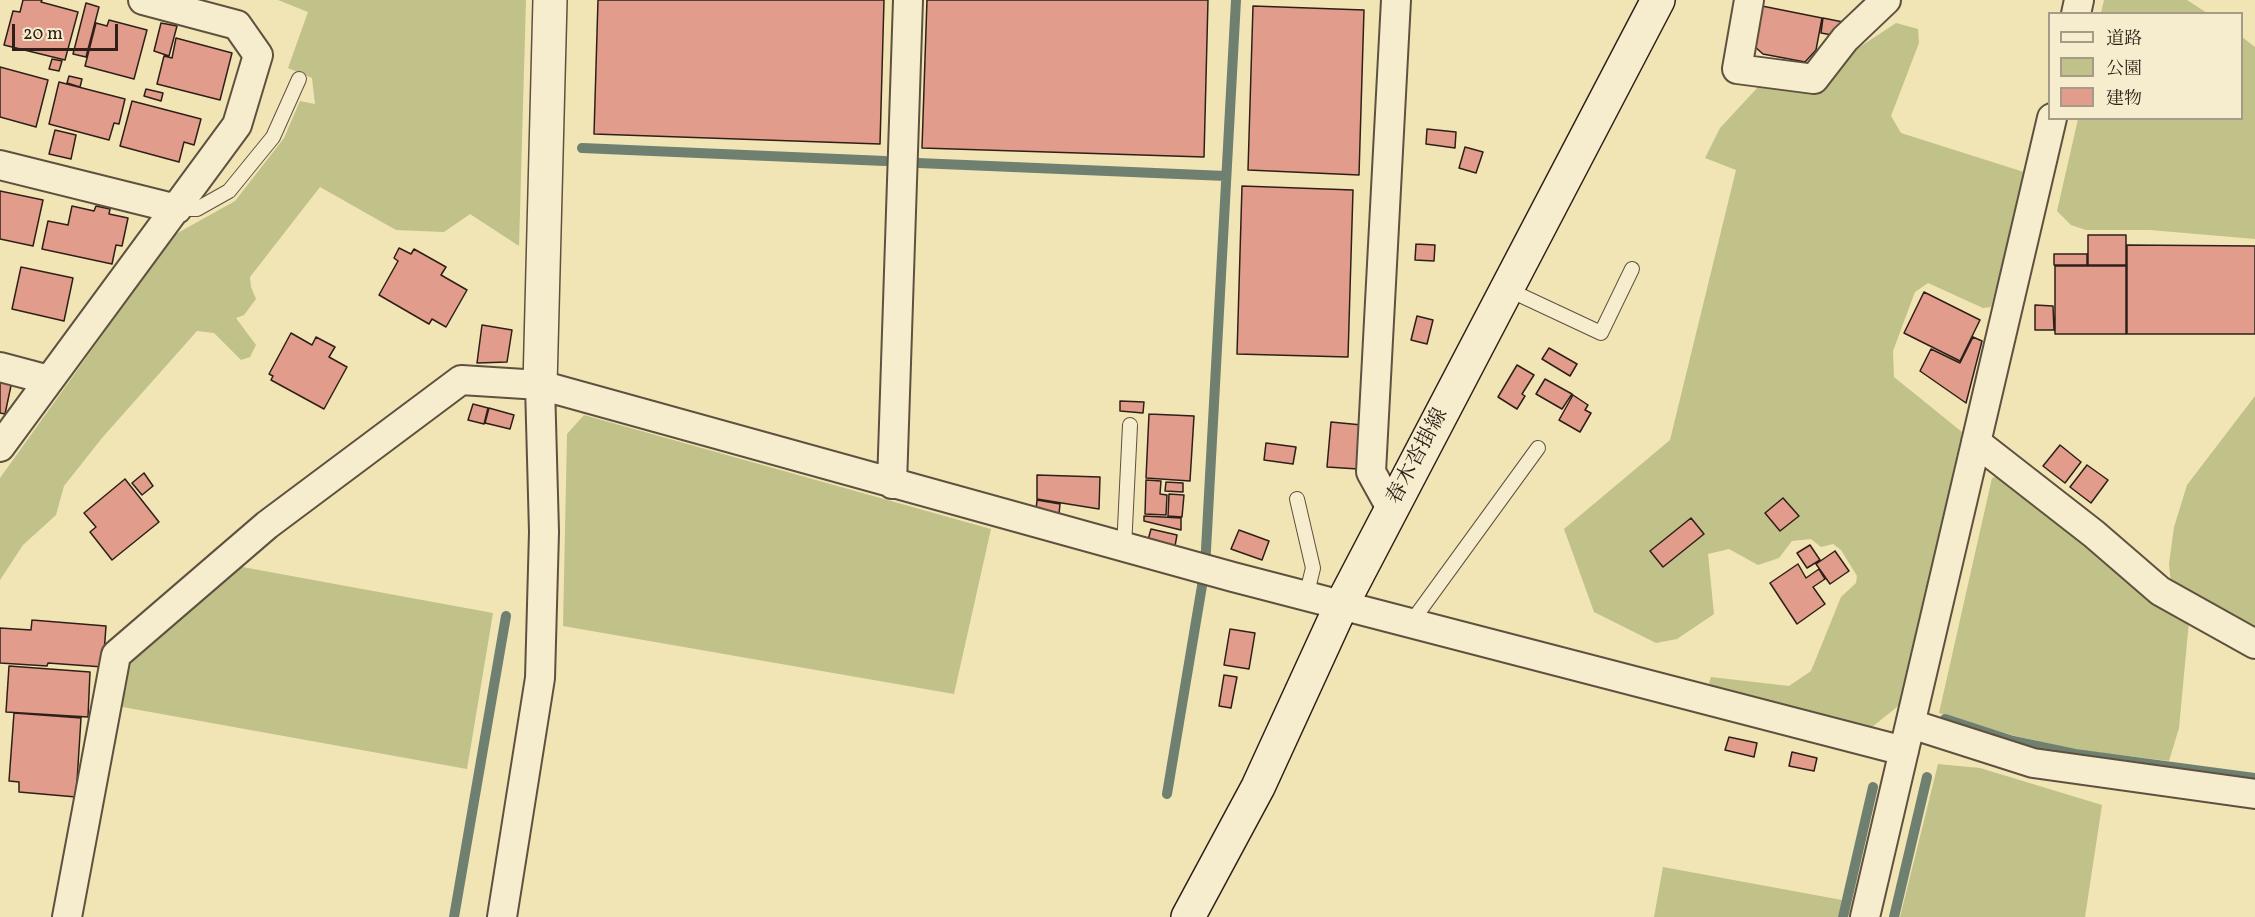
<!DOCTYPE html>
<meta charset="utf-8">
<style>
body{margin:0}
#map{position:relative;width:2255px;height:917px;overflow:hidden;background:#f1e4b5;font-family:Vollkorn,"Noto Serif JP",serif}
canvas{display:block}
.legend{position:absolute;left:2048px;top:12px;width:195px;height:108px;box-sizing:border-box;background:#f6edcf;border:2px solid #a69b86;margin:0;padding:8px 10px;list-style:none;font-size:18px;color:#2e2018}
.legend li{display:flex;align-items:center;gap:12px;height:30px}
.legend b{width:30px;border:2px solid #a69b86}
.scale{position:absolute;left:12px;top:24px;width:106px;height:27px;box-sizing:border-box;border:3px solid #2e2018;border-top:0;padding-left:8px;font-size:18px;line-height:21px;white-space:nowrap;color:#2e2018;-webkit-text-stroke:4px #f6edcf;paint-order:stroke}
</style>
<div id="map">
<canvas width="2255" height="917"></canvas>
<ul class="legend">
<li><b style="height:8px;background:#f6edcf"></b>道路</li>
<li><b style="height:16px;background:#c0c28a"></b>公園</li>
<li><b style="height:16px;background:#e29c8b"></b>建物</li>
</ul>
<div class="scale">20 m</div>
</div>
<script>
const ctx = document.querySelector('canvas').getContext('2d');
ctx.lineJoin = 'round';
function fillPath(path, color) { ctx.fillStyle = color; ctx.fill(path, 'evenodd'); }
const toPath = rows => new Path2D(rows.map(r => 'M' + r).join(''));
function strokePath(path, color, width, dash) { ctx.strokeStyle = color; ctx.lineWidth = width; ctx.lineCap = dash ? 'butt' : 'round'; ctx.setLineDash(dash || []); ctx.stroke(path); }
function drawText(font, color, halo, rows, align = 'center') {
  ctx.font = font + ' Vollkorn,"Noto Serif JP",serif'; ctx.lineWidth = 4.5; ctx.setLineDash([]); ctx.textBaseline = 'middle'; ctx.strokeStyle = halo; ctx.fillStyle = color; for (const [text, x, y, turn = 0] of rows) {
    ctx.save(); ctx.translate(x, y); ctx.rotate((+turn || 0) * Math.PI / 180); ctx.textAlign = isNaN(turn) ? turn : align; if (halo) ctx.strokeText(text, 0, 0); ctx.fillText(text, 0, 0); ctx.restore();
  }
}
const green = toPath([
 [278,0,526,0,519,246,470,214,444,232,396,230,320,187,250,277,251,287,256,299,244,315,236,318,256,345,250,357,241,360,214,333,197,331,102,438,64,486,56,515,23,545,0,580,0,478,174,235,235,201,284,138,300,101,315,104,312,78,288,68,308,12],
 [2104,0,2187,0,2207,13,2101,13],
 [1896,23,1918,29,1919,43,1891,116,1901,133,2027,173,1991,307,1983,308,1928,283,1915,292,1893,351,1894,377,1962,432,1902,703,1872,727,1717,691,1709,683,1711,677,1789,686,1811,671,1841,597,1856,583,1857,576,1841,550,1833,544,1821,547,1811,539,1792,541,1779,558,1758,565,1729,549,1708,554,1714,614,1677,639,1656,643,1594,612,1564,529,1670,440,1736,170,1705,158,1720,128,1759,86,1824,91,1855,50],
 [2242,37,2255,47,2255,239,2150,230,2086,230,2071,225,2057,211,2078,119,2242,118],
 [2255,396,2255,632,2171,584,2169,564,2174,527,2187,485],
 [584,415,991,529,954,694,563,626,567,434],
 [2005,474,2189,621,2179,728,2169,761,2077,750,2015,736,1939,713,1992,478],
 [237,566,493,613,467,769,117,706,125,664],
 [1938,764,1980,768,2102,805,2085,917,1900,917],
 [1663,867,1842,900,1838,917,1654,917]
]);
const stream = toPath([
 [582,148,885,161],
 [918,163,1226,176],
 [1945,719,2013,741,2075,754,2255,778],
 [1167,794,1205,568,1236,0],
 [454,917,506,616],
 [1843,917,1873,787],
 [1894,917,1927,777]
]);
const building = toPath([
 [23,0,42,0,41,2,78,12,65,60,4,45,13,11,20,12,23,0],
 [598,0,884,0,880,144,594,134,598,0],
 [927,0,1208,0,1204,157,922,148,927,0],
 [86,3,99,7,86,57,73,54,86,3],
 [1253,6,1364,10,1359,175,1248,170,1253,6],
 [1762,6,1822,18,1816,50,1805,62,1763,54,1754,46,1762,6],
 [1823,18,1843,22,1832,35,1821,33,1823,18],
 [109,20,147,30,134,79,85,66,96,23,107,26,109,20],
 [161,23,177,26,169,56,154,51,161,23],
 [176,38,232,53,220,100,157,84,164,56,172,58,176,38],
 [52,59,62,61,59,71,49,69,52,59],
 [0,67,48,80,36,127,0,117,0,67],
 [69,76,82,79,80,87,67,83,69,76],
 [59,82,125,99,119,124,114,123,109,140,49,124,59,82],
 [146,89,163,93,161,101,144,96,146,89],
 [132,101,201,119,194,145,184,142,179,162,120,146,132,101],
 [1427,129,1456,132,1455,148,1426,144,1427,129],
 [55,130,76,135,71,159,49,154,55,130],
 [1465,147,1483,152,1476,173,1459,168,1465,147],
 [1242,186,1353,190,1348,357,1237,354,1242,186],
 [0,191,43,200,33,246,0,239,0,191],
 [72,206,94,211,96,206,110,209,109,214,128,218,122,246,116,245,112,264,42,249,48,221,68,225,72,206],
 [2088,235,2126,235,2126,265,2088,265,2088,235],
 [1416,244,1435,245,1434,261,1415,260,1416,244],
 [2127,245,2255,246,2255,334,2127,334,2127,245],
 [399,248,411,254,414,249,446,267,441,275,467,290,446,327,432,319,429,324,379,295,398,261,394,258,399,248],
 [2054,254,2087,254,2087,265,2054,265,2054,254],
 [2055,266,2126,266,2126,334,2055,334,2055,266],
 [21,267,73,278,64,321,12,309,21,267],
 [1924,292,1980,320,1960,361,1904,333,1924,292],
 [2035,305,2053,306,2054,330,2035,330,2035,305],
 [1417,316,1433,320,1427,344,1411,340,1417,316],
 [482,325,512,330,507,362,477,363,482,325],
 [291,333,312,345,316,337,335,347,329,357,347,367,324,409,271,380,273,376,269,374,291,333],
 [1973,337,1982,341,1966,403,1920,371,1931,349,1960,363,1973,337],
 [1549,348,1577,364,1570,376,1542,359,1549,348],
 [1517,365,1534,375,1522,394,1525,396,1517,409,1498,397,1517,365],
 [0,378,12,381,5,414,0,413,0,378],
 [1545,379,1572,394,1562,409,1536,394,1545,379],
 [1573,395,1588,405,1585,410,1591,413,1580,432,1559,420,1573,395],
 [1120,401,1144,402,1143,413,1120,411,1120,401],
 [473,404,488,408,484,424,468,420,473,404],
 [489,408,514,415,510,429,485,423,489,408],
 [1149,414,1194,416,1190,481,1146,478,1149,414],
 [1331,422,1362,425,1358,469,1327,467,1331,422],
 [1266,443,1296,447,1293,464,1264,460,1266,443],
 [2060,445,2081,462,2065,483,2043,466,2060,445],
 [2087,465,2108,480,2091,503,2070,487,2087,465],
 [144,473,153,486,142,495,132,483,144,473],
 [1037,475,1100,477,1099,509,1037,499,1037,475],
 [125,479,159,522,112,560,90,532,96,527,84,513,125,479],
 [1146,480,1161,481,1160,494,1167,495,1166,515,1145,514,1146,480],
 [1166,482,1183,483,1183,492,1165,491,1166,482],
 [1169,494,1184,495,1182,517,1168,516,1169,494],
 [1783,498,1799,516,1780,531,1765,513,1783,498],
 [1037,500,1060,504,1059,514,1036,510,1037,500],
 [1144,516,1181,518,1181,530,1144,521,1144,516],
 [1691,518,1704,534,1663,567,1650,551,1691,518],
 [1151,529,1177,535,1175,546,1148,540,1151,529],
 [1239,530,1269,541,1262,560,1231,549,1239,530],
 [1810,545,1820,560,1807,568,1797,553,1810,545],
 [1835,551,1849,571,1830,584,1816,564,1835,551],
 [1798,564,1806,578,1819,569,1825,579,1813,587,1825,604,1797,624,1770,583,1798,564],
 [32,620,106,626,103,667,48,663,47,666,0,663,0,628,31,630,32,620],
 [1230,629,1255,633,1249,669,1224,665,1230,629],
 [9,666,90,672,88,717,6,712,9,666],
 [1224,675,1237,677,1231,708,1219,706,1224,675],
 [14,713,81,718,76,797,19,792,19,782,9,781,14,713],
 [1729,737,1757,743,1754,757,1725,750,1729,737],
 [1792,752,1817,758,1814,771,1789,766,1792,752]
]);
const service = toPath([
 [177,209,197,209,229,191,273,137,299,79],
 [1507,289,1601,333,1632,269],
 [1297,499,1313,568,1306,597],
 [1124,548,1130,425],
 [1410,624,1538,448]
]);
const minor = toPath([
 [1749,0,1737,69,1814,79,1845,39,1886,0],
 [2076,14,2079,0],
 [0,165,177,209],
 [0,367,49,380],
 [1976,442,2094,534,2160,591,2255,644],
 [0,447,237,125,258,55,237,25,143,0],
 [892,484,908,0],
 [1392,510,1371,472,1396,0],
 [1911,724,2033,763,2255,794],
 [67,917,116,655,267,525,461,380,540,385,1233,577,1904,751],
 [502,917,540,678,544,532,540,385],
 [1865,917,2052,118]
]);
const tertiary = toPath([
 [540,385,550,0]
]);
const secondary = toPath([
 [1188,917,1258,787,1341,606,1658,0]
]);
const streetNames = [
 ["春木沓掛線",1419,457,-62]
];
fillPath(green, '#c0c28a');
strokePath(stream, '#6f7f70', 10);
fillPath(building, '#e29c8b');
strokePath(building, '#2e2018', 1.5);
strokePath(service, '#5f513f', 16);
strokePath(minor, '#5f513f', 32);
strokePath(tertiary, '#5f513f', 36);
strokePath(secondary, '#2e2018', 36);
strokePath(service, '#f6edcf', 14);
strokePath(minor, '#f6edcf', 28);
strokePath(tertiary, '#f6edcf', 33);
strokePath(secondary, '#f6edcf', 33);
drawText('21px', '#2e2018', '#f6edcf', streetNames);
</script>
